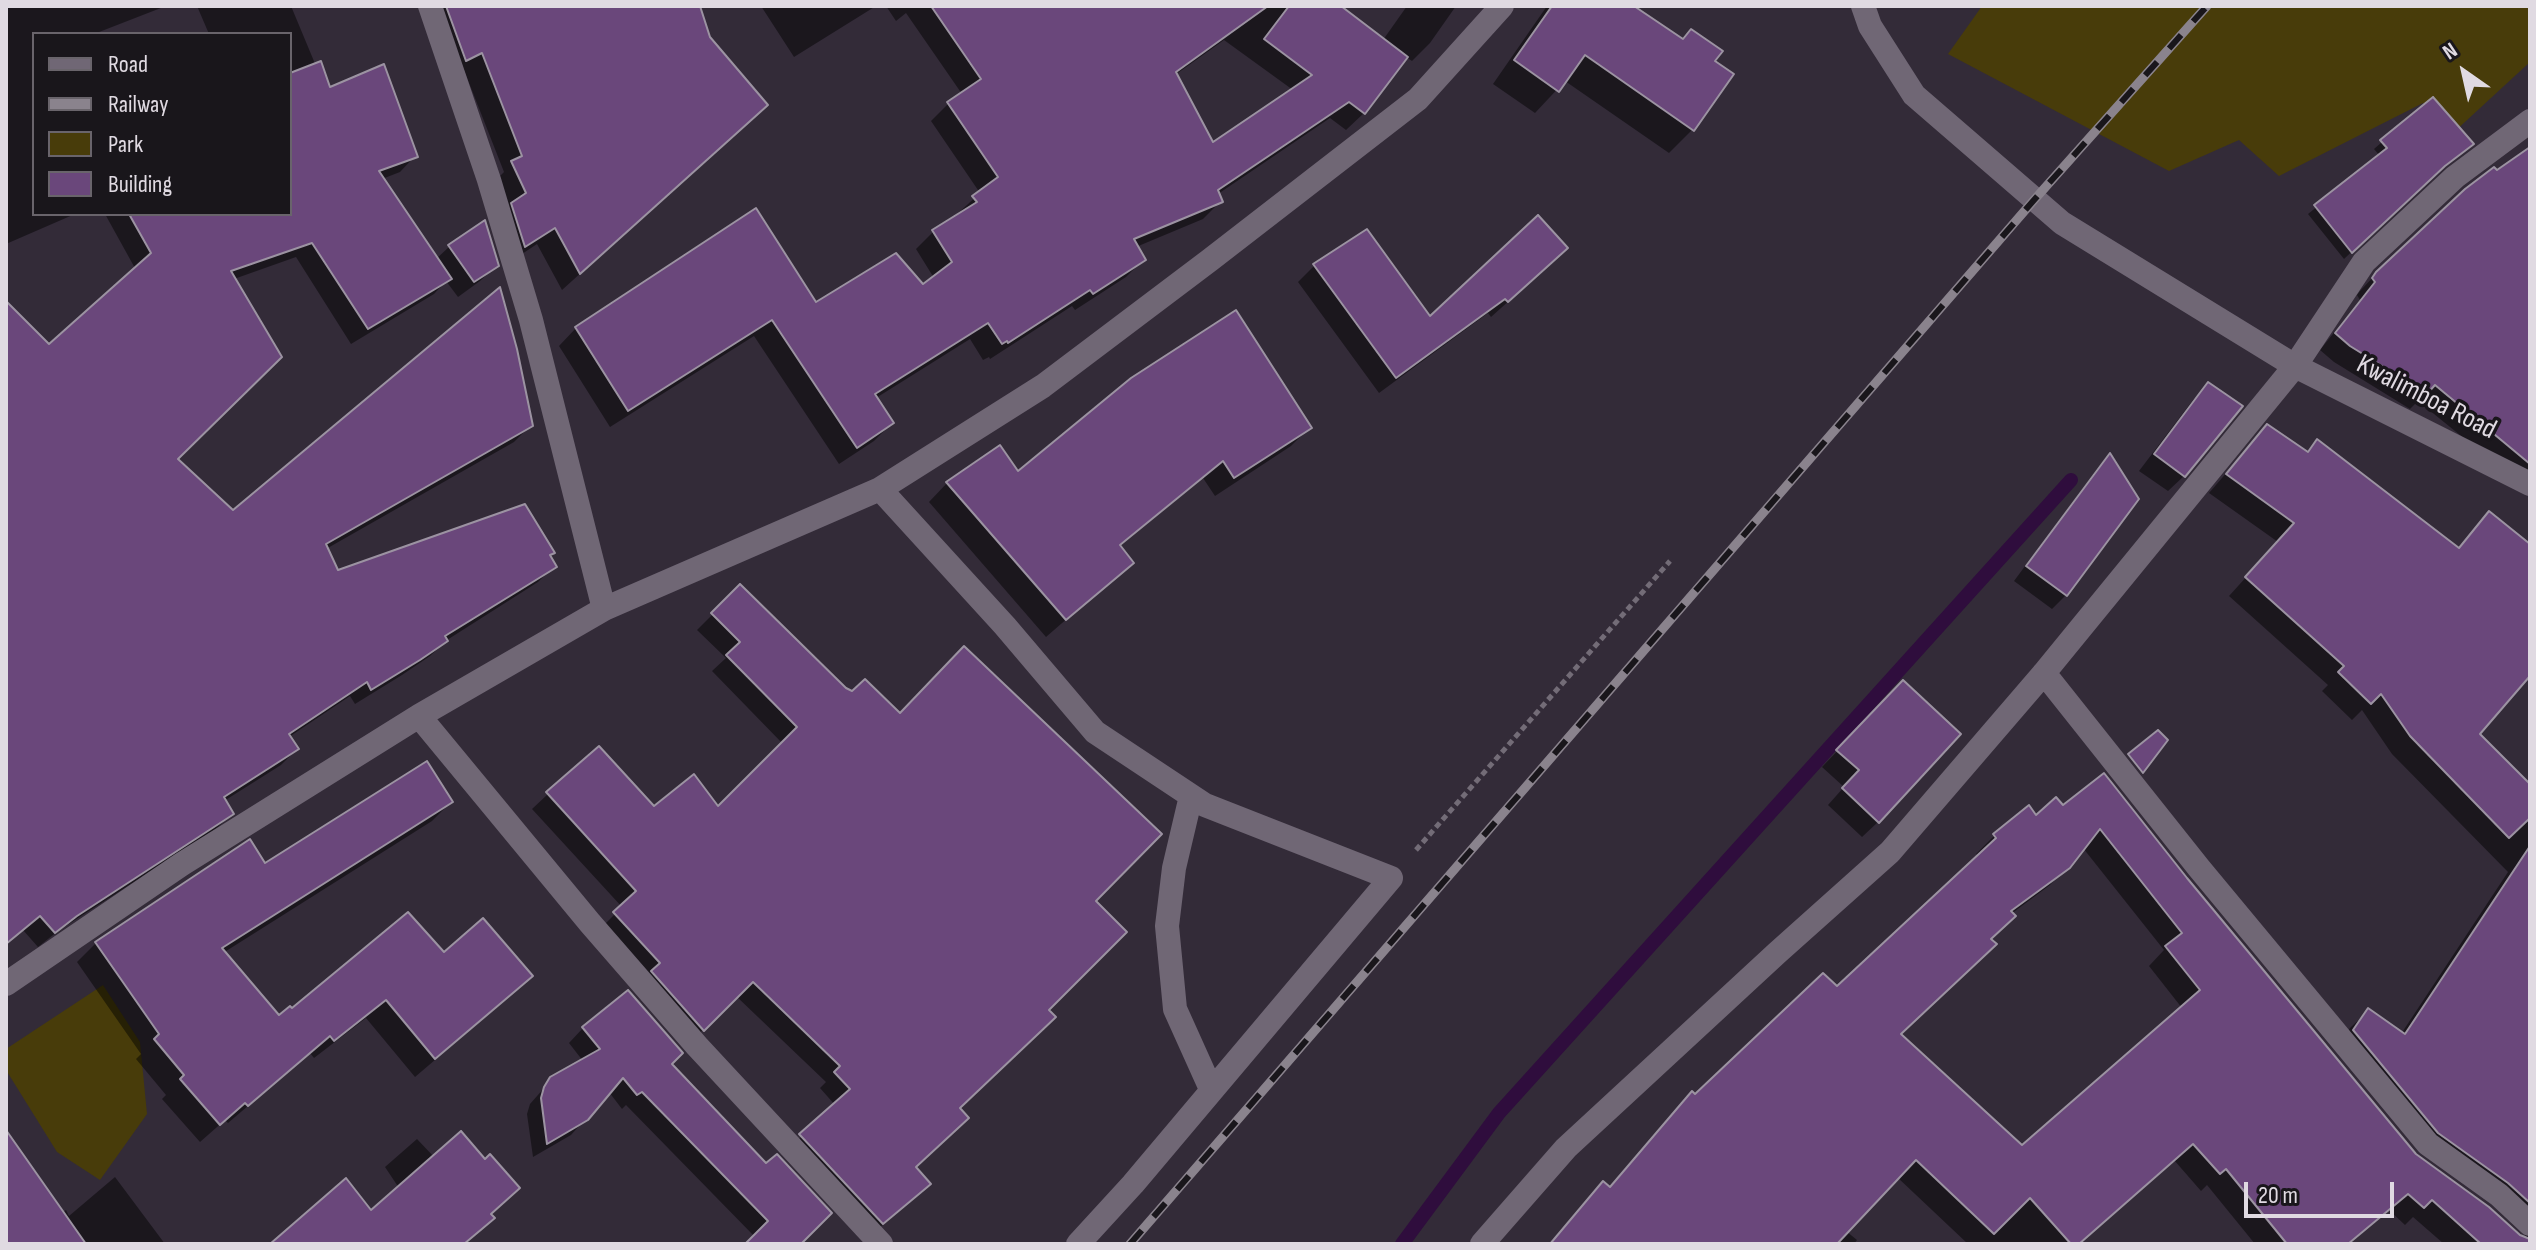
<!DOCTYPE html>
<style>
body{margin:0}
#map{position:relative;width:2536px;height:1250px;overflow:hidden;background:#332b38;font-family:"Sofia Sans Condensed",sans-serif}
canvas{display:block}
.frame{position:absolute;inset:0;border:8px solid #e0dae2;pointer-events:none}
.legend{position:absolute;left:32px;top:32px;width:260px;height:184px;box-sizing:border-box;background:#19161b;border:2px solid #69646b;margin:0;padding:10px 14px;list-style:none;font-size:24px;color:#e0dae2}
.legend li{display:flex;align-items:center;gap:16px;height:40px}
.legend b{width:40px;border:2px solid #69646b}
.north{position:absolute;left:2424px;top:32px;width:80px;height:80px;-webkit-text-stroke:6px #19161b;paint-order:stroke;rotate:326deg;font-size:22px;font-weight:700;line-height:32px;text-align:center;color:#e0dae2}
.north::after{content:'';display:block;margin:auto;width:28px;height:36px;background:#e0dae2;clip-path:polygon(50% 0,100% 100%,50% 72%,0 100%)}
.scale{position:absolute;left:2244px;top:1182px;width:150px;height:36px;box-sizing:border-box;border:4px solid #e0dae2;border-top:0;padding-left:10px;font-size:24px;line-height:28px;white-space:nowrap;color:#e0dae2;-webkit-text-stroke:6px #19161b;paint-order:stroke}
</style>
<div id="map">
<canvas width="2536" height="1250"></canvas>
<div class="frame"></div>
<ul class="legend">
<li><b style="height:10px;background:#706775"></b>Road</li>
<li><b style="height:10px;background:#8a838d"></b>Railway</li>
<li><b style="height:22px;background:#483c0a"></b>Park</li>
<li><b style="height:22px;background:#6a477b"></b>Building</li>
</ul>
<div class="north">N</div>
<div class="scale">20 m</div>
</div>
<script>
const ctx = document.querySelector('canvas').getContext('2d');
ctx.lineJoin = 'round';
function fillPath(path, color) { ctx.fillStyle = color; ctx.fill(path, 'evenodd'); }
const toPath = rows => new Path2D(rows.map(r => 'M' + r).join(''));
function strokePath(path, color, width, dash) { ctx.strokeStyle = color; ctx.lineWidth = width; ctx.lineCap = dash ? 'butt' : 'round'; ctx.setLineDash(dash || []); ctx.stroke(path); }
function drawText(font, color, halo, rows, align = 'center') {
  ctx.font = font + ' "Sofia Sans Condensed",sans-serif'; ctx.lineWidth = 7; ctx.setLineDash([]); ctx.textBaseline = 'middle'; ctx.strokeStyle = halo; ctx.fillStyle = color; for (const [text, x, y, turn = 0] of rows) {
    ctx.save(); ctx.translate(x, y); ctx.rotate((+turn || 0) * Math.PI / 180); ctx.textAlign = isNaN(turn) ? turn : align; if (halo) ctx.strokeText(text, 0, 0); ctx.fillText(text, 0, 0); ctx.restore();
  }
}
const green = toPath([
 [1982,6,2530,6,2530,62,2453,133,2423,103,2279,176,2239,140,2169,171,1948,54],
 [103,985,140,1042,147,1114,100,1180,57,1152,6,1070,6,1049]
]);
const shadow = toPath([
 [6,6,166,6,94,34,34,34,34,214,75,214,6,244],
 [197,6,291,6,316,66,329,90,415,156,400,172,382,179,436,259,449,247,484,223,497,265,480,281,458,297,446,281,434,294,351,344,296,257,234,279,175,459,233,513,530,426,514,442,326,549,337,573,552,553,548,557,554,566,538,582,447,640,430,656,402,675,355,704,350,696,289,737,297,749,281,765,224,801,232,813,216,829,58,931,38,947,23,930,6,944,6,304,49,347,136,270,105,214,290,214,290,34,209,34],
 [431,6,697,6,708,38,748,122,562,290,537,244,507,264,495,181,504,172,464,70,448,77],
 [761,6,876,6,794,57],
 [886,6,1337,6,1383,40,1407,6,1456,6,1430,43,1412,61,1406,57,1364,113,1346,130,1330,118,1218,194,1221,201,1203,219,1136,247,1143,260,1126,277,1075,310,1072,306,990,359,989,357,983,360,970,339,876,398,892,423,874,441,839,464,754,336,610,427,559,346,576,328,816,305,922,287,934,278,916,249,933,232,957,217,956,215,980,193,931,121,949,103,962,94,906,13,896,21],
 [1224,40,1293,90,1212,145,1175,75],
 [1547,6,1631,6,1731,75,1692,130,1669,153,1565,81,1535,113,1493,84],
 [2382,142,2435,173,2344,259,2308,214,2380,156,2374,149],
 [2530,149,2530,484,2487,457,2418,401,2410,409,2334,362,2320,350,2360,300,2357,295,2360,291,2377,273,2497,173],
 [1366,232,1430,319,1550,264,1491,317,1488,313,1379,393,1298,282,1314,266],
 [2209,384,2184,476,2168,491,2139,471,2193,400],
 [2267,426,2306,454,2318,442,2457,549,2489,513,2530,546,2530,672,2477,734,2530,787,2530,1244,2444,1244,2413,1217,2405,1225,2389,1210,2349,1244,2255,1244,2207,1185,2201,1191,2174,1160,2078,1244,1968,1244,1897,1177,1846,1231,1857,1240,1854,1244,1550,1244,1603,1184,1609,1188,1692,1094,1695,1097,1837,989,1979,857,1976,854,1994,836,2028,808,2036,818,2063,808,2104,775,2186,879,2415,1155,2519,1237,2527,1239,2523,1231,2336,1049,2350,1028,2368,1011,2401,1034,2508,872,2392,754,2362,710,2352,720,2322,691,2328,685,2229,596,2278,542,2209,493],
 [2083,848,2164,950,2149,966,2182,1008,2022,1148,1899,1035,2011,914,2050,885],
 [1309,428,1291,446,1215,496,1203,478,1119,547,1131,563,1046,637,929,502,947,483],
 [2110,456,2066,595,2052,609,2014,581,2097,469],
 [740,587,845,689,1093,901,1046,1010,958,1108,914,1167,913,1199,867,1238,786,1151,835,1105,820,1088,826,1082,736,996,688,1045,600,929,622,907,532,809,548,794,654,809,718,809,783,744,712,671,726,658,697,630],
 [1887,699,1878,822,1862,837,1828,805,1844,787,1822,767],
 [451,802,432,821,223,953,279,1018,291,1011,444,955,511,995,415,1077,366,1018,314,1058,310,1053,228,1123,225,1120,200,1142,162,1099,166,1095,136,1059,141,1054,77,962,96,943,265,866],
 [583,1028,669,1064,798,1244,748,1244,755,1237,626,1105,622,1109,609,1092,571,1135,533,1157,527,1114,530,1104,552,1079,583,1061,569,1043],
 [6,1133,62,1213,66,1210,69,1216,115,1177,165,1244,6,1244],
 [417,1139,489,1215,464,1244,271,1244,371,1213,399,1188,385,1167]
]);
const stream = toPath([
 [1402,1244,1499,1113,2071,480]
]);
const building = toPath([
 [446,6,700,6,710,37,768,105,580,274,555,228,525,247,511,203,526,193,511,161,522,156,482,53,466,61,446,6],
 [931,6,1268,6,1176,72,1213,142,1312,75,1264,39,1289,6,1341,6,1408,57,1365,114,1349,102,1218,190,1223,202,1134,239,1146,260,1093,294,1090,290,1008,343,1007,341,1002,344,988,323,875,394,894,423,857,448,772,320,628,411,575,327,756,208,816,302,896,253,923,284,952,262,932,230,977,202,972,196,998,177,947,102,981,79,931,6],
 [1552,6,1634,6,1683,39,1691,29,1723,51,1715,61,1734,74,1694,131,1585,55,1559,92,1514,60,1552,6],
 [321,61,330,87,384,64,418,157,379,171,452,279,368,329,312,243,231,271,282,357,178,459,233,510,500,287,517,349,533,426,326,544,338,570,525,504,555,553,550,555,557,567,445,636,448,641,420,660,371,690,367,682,289,734,299,749,224,797,234,814,77,916,55,933,40,916,6,944,6,301,49,344,151,253,129,214,290,214,290,73,321,61],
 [2433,97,2474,144,2445,166,2352,253,2314,205,2387,148,2380,140,2433,97],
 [2530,147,2530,464,2435,385,2427,394,2350,346,2335,333,2375,282,2372,278,2376,272,2465,189,2494,167,2497,170,2530,147],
 [1538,215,1568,248,1508,302,1505,299,1396,378,1313,264,1367,229,1430,316,1538,215],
 [485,220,499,266,474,282,448,245,485,220],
 [1236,310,1312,428,1234,478,1223,461,1120,545,1134,563,1066,620,946,482,1000,445,1018,471,1131,378,1236,310],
 [2208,382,2243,406,2185,477,2154,454,2208,382],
 [2267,424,2308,452,2317,439,2459,548,2489,511,2530,544,2530,676,2480,734,2530,784,2530,818,2509,838,2410,736,2381,694,2371,704,2338,672,2344,666,2245,577,2294,523,2226,474,2267,424],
 [2110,453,2139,499,2067,596,2026,566,2110,453],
 [740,584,846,688,852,691,865,679,900,713,964,646,1162,834,1096,901,1127,932,1049,1010,1056,1017,960,1108,969,1118,916,1167,931,1184,883,1224,799,1134,850,1089,834,1072,840,1066,753,982,704,1031,651,971,660,963,613,912,636,891,546,792,599,746,654,806,694,774,718,806,797,727,726,655,740,642,711,613,740,584],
 [1903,680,1961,734,1879,823,1842,788,1859,770,1836,750,1903,680],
 [2158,730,2168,740,2143,773,2128,754,2158,730],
 [427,761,453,802,222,948,279,1015,290,1006,292,1008,408,912,444,952,483,918,533,976,435,1059,386,1000,334,1041,330,1036,248,1106,245,1103,220,1125,180,1079,184,1075,154,1039,159,1034,95,942,250,839,265,863,427,761],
 [2104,773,2187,878,2416,1154,2489,1207,2520,1235,2530,1239,2530,1244,2481,1244,2432,1200,2424,1208,2408,1194,2348,1244,2287,1244,2226,1169,2220,1174,2193,1144,2079,1244,2071,1244,2030,1198,1994,1234,1916,1160,1837,1244,1550,1244,1603,1181,1610,1187,1692,1091,1695,1094,1823,973,1837,986,1996,838,1993,834,2029,805,2036,815,2056,797,2063,805,2104,773],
 [2100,829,2182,933,2165,946,2200,990,2022,1145,1901,1034,1997,944,1991,939,2016,916,2011,911,2070,868,2100,829],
 [2530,846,2530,1203,2508,1183,2438,1133,2353,1030,2368,1008,2405,1034,2530,846],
 [628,990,683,1053,672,1064,766,1163,777,1154,832,1213,801,1244,745,1244,768,1221,642,1092,637,1095,623,1078,588,1120,547,1144,541,1098,544,1087,550,1077,600,1049,582,1027,628,990],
 [6,1130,86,1244,6,1244,6,1130],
 [461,1131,485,1159,490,1154,520,1188,491,1214,495,1218,464,1244,270,1244,346,1178,371,1210,461,1131]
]);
const path = toPath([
 [1416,850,1670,561]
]);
const minor = toPath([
 [430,6,489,180,531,320,604,609],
 [1863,6,1870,26,1914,95,2062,223,2295,366,2530,484],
 [880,489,1005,626,1095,732,1205,805,1391,878,1133,1184,1078,1244],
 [2044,673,2199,868,2428,1144,2499,1195,2530,1224],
 [419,716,590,923,697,1046,881,1244],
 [1191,796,1174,868,1167,926,1175,1009,1211,1089],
 [6,984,182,864,419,716,604,609,880,489,1043,386,1210,260,1418,99,1502,6],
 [1482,1244,1566,1148,1777,953,1890,852,2044,673,2295,366,2364,262,2455,177,2530,121]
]);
const rail = toPath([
 [1130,1244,2034,200,2207,6]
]);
const streetNames = [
 ["Kwalimboa Road",2426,398,27]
];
fillPath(green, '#483c0a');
fillPath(shadow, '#0007');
strokePath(stream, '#2f0d3d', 14);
fillPath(building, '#6a477b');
strokePath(building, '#9c93a2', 2);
strokePath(path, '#736c77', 5, [6, 4]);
strokePath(minor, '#706775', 24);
strokePath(rail, '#8a838d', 9);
strokePath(rail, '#19161b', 6, [18]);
drawText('28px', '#e0dae2', '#19161b', streetNames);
</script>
